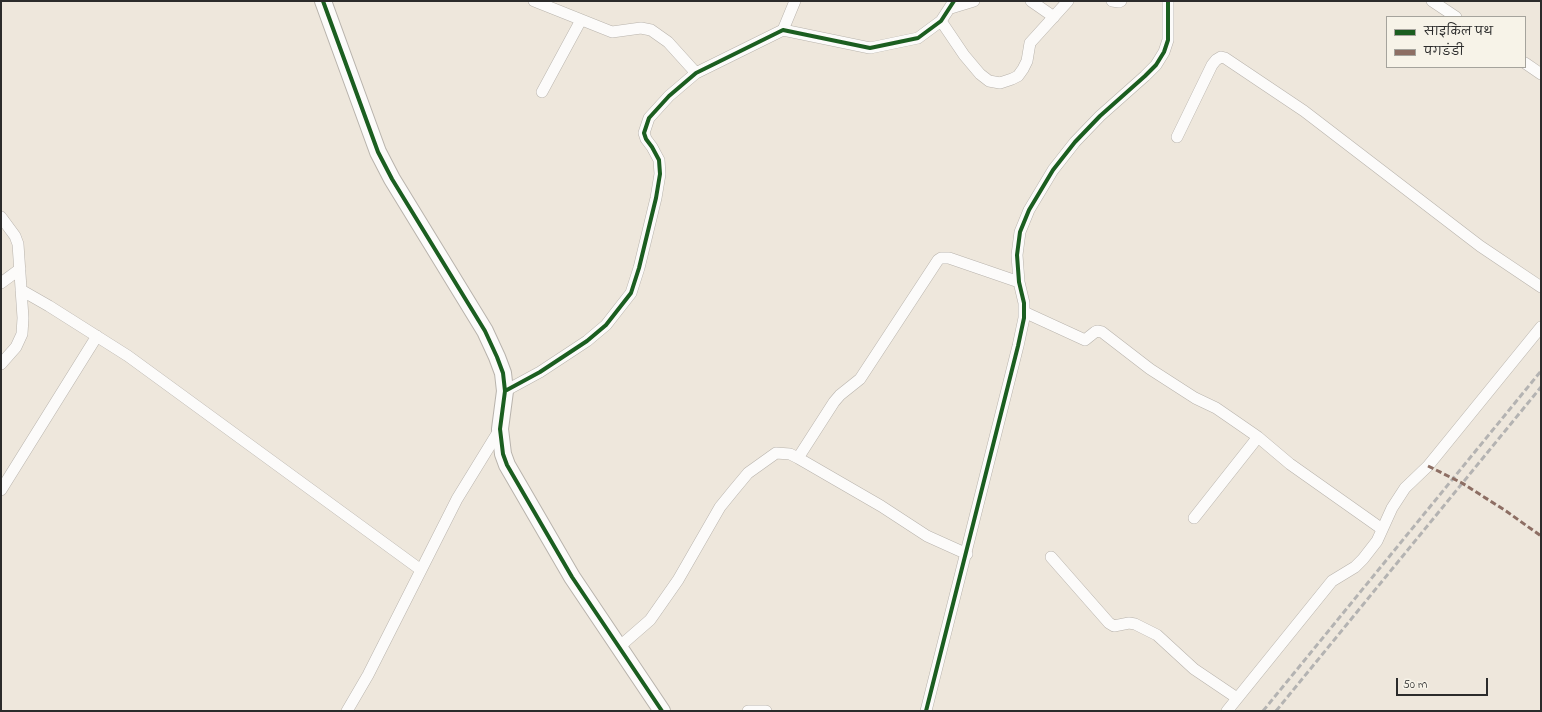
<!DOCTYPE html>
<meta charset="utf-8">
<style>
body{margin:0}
#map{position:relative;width:1542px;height:712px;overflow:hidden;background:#eee7dc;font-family:"Indie Flower","Playpen Sans Deva",sans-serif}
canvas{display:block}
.frame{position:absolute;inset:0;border:2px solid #2b2b2b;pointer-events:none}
.legend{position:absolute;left:1386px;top:16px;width:140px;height:52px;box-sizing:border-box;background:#f7f3e8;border:1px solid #a5a39c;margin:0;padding:5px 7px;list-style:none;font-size:12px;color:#2b2b2b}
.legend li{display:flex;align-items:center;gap:8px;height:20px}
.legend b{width:20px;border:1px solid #a5a39c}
.scale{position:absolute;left:1396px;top:678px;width:92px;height:18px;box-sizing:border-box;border:2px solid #2b2b2b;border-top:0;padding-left:5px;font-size:12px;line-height:14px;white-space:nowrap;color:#2b2b2b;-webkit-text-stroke:3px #f7f3e8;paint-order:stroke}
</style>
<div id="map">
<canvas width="1542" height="712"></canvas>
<div class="frame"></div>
<ul class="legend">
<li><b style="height:5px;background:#1b5e20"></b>साइकिल पथ</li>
<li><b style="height:5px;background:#8d6e63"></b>पगडंडी</li>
</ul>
<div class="scale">50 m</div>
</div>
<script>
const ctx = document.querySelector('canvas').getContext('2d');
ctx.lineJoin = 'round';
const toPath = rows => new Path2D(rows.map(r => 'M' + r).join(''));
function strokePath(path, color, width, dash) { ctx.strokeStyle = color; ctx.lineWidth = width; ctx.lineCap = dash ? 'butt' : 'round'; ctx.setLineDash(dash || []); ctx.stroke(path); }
const street = toPath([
 [534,1,612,32,641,28,651,30,668,42,696,73],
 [1031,1,1054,17],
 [1112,1,1119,2,1121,1],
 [1432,1,1456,17],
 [951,8,974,1],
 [941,21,964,55,980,74,989,81,1000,83,1012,79,1018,76,1023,69,1027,61,1030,43,1068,1],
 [783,30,795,1],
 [1525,63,1541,74],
 [542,92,581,20],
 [1177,137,1212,65,1216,60,1221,57,1225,58,1304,111,1480,246,1541,287],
 [1,217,15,236,18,244,23,318,22,334,16,347,1,364],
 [1,283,20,269],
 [21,290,49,306,128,356,421,570],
 [1024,312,1085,340,1095,332,1097,331,1102,332,1150,369,1195,398,1216,408,1232,419,1258,437,1290,464,1382,529],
 [505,391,540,372,587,341,606,325,631,293,639,268,656,198,660,174,659,160,652,147,646,139,644,133,649,118,669,96,696,73,783,30,870,48,918,38,941,21,954,1],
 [798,458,834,402,840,395,860,379,938,260,941,258,949,258,1019,282],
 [1,490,97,336],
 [1194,518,1258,437],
 [1051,557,1109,623,1114,626,1129,623,1135,624,1157,635,1194,669,1237,698],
 [619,647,650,620,678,580,720,507,733,491,748,473,776,453,790,454,798,458,881,506,927,536,967,554],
 [347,711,368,675,457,499,500,429],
 [748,711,766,711],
 [926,711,1018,346,1024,318,1024,303,1019,282,1017,255,1020,232,1029,210,1053,170,1075,142,1100,116,1145,76,1156,65,1164,52,1168,40,1168,1],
 [1227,711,1332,581,1355,567,1363,559,1377,541,1392,508,1405,488,1428,466,1541,327]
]);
const secondary = toPath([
 [323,1,378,152,392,179,485,331,497,357,503,373,505,391,500,429,503,454,507,465,572,577,662,711]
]);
const rail = toPath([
 [1263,711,1541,371],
 [1276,711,1541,387]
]);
const quiet = toPath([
 [1428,466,1462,483,1506,511,1541,536]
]);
const cycleway = toPath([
 [323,1,378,152,392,179,485,331,497,357,503,373,505,391,500,429,503,454,507,465,572,577,662,711],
 [505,391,540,372,587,341,606,325,631,293,639,268,656,198,660,174,659,160,652,147,646,139,644,133,649,118,669,96,696,73,783,30,870,48,918,38,941,21,954,1],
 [926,711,1018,346,1024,318,1024,303,1019,282,1017,255,1020,232,1029,210,1053,170,1075,142,1100,116,1145,76,1156,65,1164,52,1168,40,1168,1]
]);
strokePath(street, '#b8b3ac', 12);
strokePath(secondary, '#b8b3ac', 18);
strokePath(street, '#fcfbfa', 11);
strokePath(secondary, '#fcfbfa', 16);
strokePath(rail, '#b4b3b2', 3, [6, 3]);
strokePath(quiet, '#8d6e63', 3, [6, 3]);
strokePath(cycleway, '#1b5e20', 4);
</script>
